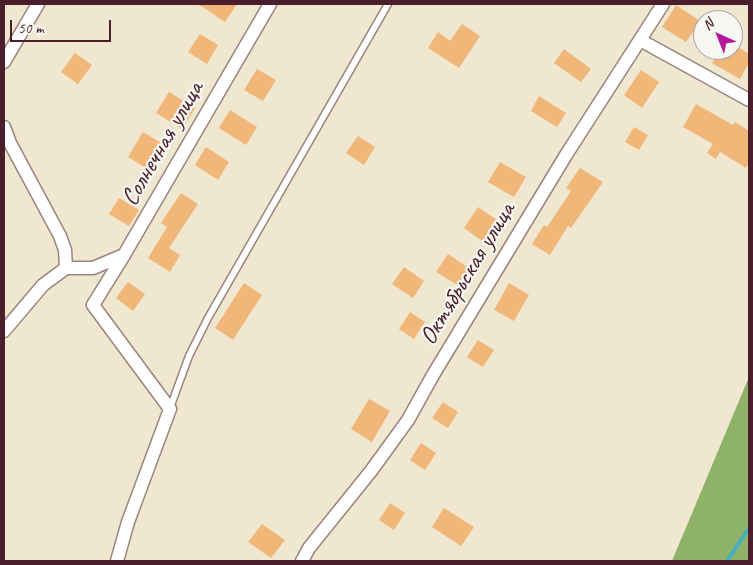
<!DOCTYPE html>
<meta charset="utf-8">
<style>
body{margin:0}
#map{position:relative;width:753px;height:565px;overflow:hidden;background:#efe7cf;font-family:Caveat,sans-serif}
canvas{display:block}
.frame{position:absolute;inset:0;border:5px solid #4a1f2b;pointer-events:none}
.north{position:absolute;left:693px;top:10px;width:50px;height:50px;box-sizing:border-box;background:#f6f6f2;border:1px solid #b1a0a2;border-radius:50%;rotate:316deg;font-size:14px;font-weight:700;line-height:20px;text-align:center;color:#4a1f2b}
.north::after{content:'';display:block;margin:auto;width:18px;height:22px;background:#b5179e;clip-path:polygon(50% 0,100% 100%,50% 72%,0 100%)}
.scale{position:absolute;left:10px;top:20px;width:101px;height:22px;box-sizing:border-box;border:2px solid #4a1f2b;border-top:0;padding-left:6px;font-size:15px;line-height:18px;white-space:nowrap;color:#4a1f2b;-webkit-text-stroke:4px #f6f6f2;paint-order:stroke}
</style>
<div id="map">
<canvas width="753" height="565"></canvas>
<div class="frame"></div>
<div class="north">N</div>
<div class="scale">50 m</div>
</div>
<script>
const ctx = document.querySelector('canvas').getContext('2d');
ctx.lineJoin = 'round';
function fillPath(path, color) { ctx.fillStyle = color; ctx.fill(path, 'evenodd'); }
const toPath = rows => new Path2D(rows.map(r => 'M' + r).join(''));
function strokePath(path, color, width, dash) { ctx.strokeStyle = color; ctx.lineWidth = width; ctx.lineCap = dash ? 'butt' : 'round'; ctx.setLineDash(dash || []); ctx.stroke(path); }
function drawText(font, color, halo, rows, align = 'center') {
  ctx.font = font + ' Caveat,sans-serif'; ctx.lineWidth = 4.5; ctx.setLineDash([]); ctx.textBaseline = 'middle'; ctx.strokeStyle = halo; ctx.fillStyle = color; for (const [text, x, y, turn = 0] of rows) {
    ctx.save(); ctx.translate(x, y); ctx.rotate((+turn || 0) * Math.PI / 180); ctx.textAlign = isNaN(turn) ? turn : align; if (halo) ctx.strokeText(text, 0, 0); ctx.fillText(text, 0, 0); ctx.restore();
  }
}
const forest = toPath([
 [749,377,749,561,672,561]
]);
const stream = toPath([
 [727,561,749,528]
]);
const building = toPath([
 [198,4,237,4,225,22],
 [676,5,700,21,686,42,662,27],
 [462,24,480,36,459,68,428,48,438,32,450,41],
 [200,34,218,45,207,64,188,52],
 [733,44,749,54,749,63,740,79,712,63,719,50,733,50],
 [564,49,591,69,581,82,554,63],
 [75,53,92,65,78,84,61,72],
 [257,69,276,80,263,101,244,90],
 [641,70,659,82,642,108,624,95],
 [169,92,195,108,182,129,156,113],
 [539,96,566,113,557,127,531,111],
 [696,104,733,125,735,122,749,131,749,162,746,168,720,152,716,159,707,153,713,144,683,127],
 [230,110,257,127,246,145,219,128],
 [634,127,648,135,639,150,625,142],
 [143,132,166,146,151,171,128,157],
 [358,136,375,147,364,165,346,153],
 [206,147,229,162,218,180,195,165],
 [500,162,526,177,514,197,488,182],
 [580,168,603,182,571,228,568,226,550,255,532,244,544,225,547,227,571,191,566,188],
 [181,193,198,204,169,248,180,255,170,272,148,258,167,227,161,223],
 [119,198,139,210,129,226,109,214],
 [478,207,500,222,485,243,464,228],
 [448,254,470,269,459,286,436,272],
 [404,267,424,281,413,298,392,284],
 [128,282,145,294,133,311,116,298],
 [244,283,262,295,233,340,215,328],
 [509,283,529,295,514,321,494,310],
 [410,312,425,322,414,339,399,329],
 [478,340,494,350,483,367,467,357],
 [369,399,390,411,372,442,351,429],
 [443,402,458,412,448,428,432,418],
 [421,443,436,453,425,470,410,460],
 [390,503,405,513,394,530,379,520],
 [444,508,474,527,461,546,432,527],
 [262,524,285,540,271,558,248,542]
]);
const service = toPath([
 [170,408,189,356,208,318,388,4]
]);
const minor = toPath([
 [640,40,749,100],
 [4,62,38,4],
 [4,127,10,143,60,236,65,250,66,268],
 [4,331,43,285,66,268,93,268,124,255],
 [117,561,128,522,170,409,93,305,124,255,270,4],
 [302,561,309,548,371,471,408,420,433,375,566,155,663,4]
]);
const streetNames = [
 ["Солнечная улица",163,144,-60],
 ["Октябрьская улица",468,274,-59]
];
fillPath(forest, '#8eb268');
strokePath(stream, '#44aec3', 4);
fillPath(building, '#f0b779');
strokePath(service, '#9c837d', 9);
strokePath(minor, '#9c837d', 15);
strokePath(service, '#fff', 6);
strokePath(minor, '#fff', 12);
drawText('25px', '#4a1f2b', '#f6f6f2', streetNames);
</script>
